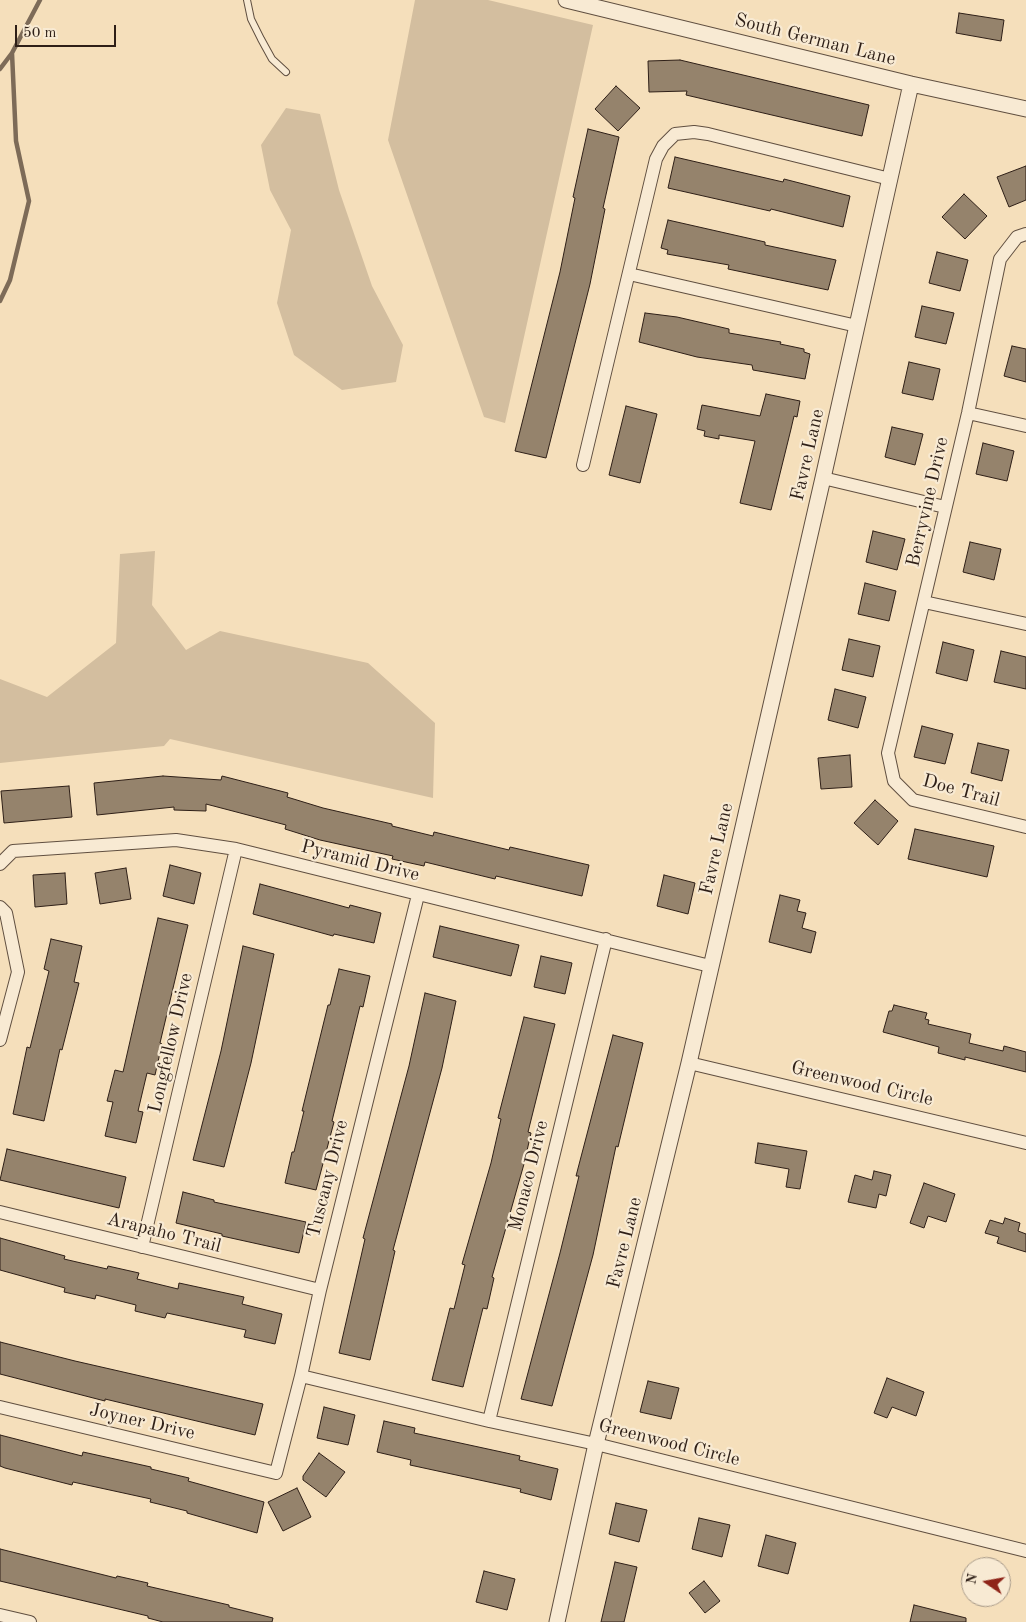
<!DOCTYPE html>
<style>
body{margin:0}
#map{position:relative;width:1026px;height:1622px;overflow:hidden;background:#f5dfbb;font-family:"Old Standard TT",serif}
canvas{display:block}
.north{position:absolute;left:961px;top:1557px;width:50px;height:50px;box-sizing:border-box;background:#f8ead3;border:1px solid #a79988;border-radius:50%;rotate:282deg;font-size:14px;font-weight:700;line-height:20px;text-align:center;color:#2e1f17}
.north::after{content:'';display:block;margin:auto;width:18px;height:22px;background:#8f2418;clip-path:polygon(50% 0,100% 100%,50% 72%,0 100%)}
.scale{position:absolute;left:15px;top:25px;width:101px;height:22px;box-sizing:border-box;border:2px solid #2e1f17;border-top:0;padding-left:6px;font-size:15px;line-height:18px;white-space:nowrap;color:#2e1f17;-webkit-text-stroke:4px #f8ead3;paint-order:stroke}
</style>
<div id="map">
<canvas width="1026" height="1622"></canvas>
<div class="north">N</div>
<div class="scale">50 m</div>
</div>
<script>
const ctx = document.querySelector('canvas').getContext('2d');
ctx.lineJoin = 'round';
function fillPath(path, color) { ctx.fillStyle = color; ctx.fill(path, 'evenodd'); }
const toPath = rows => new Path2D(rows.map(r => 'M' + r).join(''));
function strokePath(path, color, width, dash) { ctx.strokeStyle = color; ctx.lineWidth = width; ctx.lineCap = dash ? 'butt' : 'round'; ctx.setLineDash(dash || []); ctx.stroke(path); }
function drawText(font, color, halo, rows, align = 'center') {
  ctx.font = font + ' "Old Standard TT",serif'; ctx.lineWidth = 4.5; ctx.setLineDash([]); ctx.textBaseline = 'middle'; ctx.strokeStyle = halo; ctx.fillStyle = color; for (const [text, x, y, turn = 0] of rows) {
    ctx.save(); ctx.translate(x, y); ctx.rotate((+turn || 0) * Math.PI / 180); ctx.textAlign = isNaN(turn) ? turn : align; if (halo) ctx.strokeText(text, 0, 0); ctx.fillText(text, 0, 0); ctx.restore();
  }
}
const green = toPath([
 [415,0,488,0,593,25,505,423,484,417,388,140],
 [286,108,320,114,339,190,372,286,403,345,396,382,342,390,294,355,277,303,291,230,270,190,261,145],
 [155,551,152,605,186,650,220,631,368,663,435,723,433,798,170,739,164,746,0,763,0,679,47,697,116,643,120,554]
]);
const stream = toPath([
 [0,69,12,53],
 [0,301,10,280,29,201,16,141,12,53,40,0]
]);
const building = toPath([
 [959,13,1004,20,1001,41,956,33,959,13],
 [680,60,869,105,862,136,686,95,687,91,649,92,648,61,680,60],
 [616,86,640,108,618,131,595,109,616,86],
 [588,129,619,137,603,208,605,209,590,284,546,458,515,451,560,272,575,198,573,197,588,129],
 [675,157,783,182,784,179,850,196,843,227,771,209,770,211,668,188,675,157],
 [1026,166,1026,200,1009,207,997,177,1026,166],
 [964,194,987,216,965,239,942,217,964,194],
 [668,220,765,242,765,245,836,260,828,290,728,269,729,265,667,254,668,250,661,248,668,220],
 [937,252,968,260,960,291,929,283,937,252],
 [922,306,954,313,946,344,915,337,922,306],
 [645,313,677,317,729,329,729,333,781,342,780,344,804,349,804,352,810,354,805,379,753,370,752,365,697,357,639,342,645,313],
 [1012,346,1026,349,1026,382,1004,376,1012,346],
 [909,362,940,369,933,400,902,393,909,362],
 [766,394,800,401,797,417,794,416,791,429,771,510,740,503,755,441,719,435,719,439,704,436,705,431,697,429,702,405,760,416,766,394],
 [626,406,657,414,640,483,609,475,626,406],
 [892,427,923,434,915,465,885,457,892,427],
 [983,443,1014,451,1007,481,976,474,983,443],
 [873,531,905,539,897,570,866,562,873,531],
 [970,542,1001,549,994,580,963,572,970,542],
 [865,583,896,591,889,621,858,614,865,583],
 [849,639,880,646,873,677,842,670,849,639],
 [943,642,974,650,967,681,936,673,943,642],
 [1001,651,1026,657,1026,689,994,682,1001,651],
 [835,689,866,697,858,728,828,720,835,689],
 [922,726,953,734,945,764,914,757,922,726],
 [978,743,1009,750,1002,781,971,773,978,743],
 [850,755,852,787,821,789,818,758,850,755],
 [163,776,221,780,222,776,288,793,287,797,323,808,392,824,392,826,433,836,434,832,509,850,510,847,589,865,582,896,496,876,495,879,425,862,424,866,392,859,393,856,320,840,285,829,286,825,206,804,206,811,174,810,174,807,97,815,94,783,163,776],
 [69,786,72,817,4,823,1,791,69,786],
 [875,800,898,821,878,845,854,823,875,800],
 [915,829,994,846,987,877,908,859,915,829],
 [170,865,201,873,194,904,163,896,170,865],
 [126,868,131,899,100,904,95,873,126,868],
 [65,873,67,904,35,907,33,875,65,873],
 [664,875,695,883,688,914,657,906,664,875],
 [260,884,349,908,350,905,381,913,374,943,334,934,333,936,253,914,260,884],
 [780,895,800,900,797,911,806,913,802,928,816,932,811,953,769,942,780,895],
 [158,918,188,925,160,1043,162,1044,155,1075,147,1073,138,1111,143,1112,136,1143,105,1136,113,1102,107,1101,115,1070,123,1072,158,918],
 [440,926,519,945,511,976,433,957,440,926],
 [51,939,82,946,74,982,79,983,62,1050,60,1049,44,1121,13,1114,27,1047,30,1048,49,971,44,969,51,939],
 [243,946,274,954,251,1063,224,1167,193,1160,221,1051,243,946],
 [541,956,572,963,565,994,534,987,541,956],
 [339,969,370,976,363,1007,360,1006,332,1121,334,1122,316,1190,285,1183,292,1152,294,1152,304,1111,302,1111,328,1005,330,1005,339,969],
 [425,993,456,1001,442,1068,393,1250,395,1251,370,1360,339,1353,365,1239,363,1238,409,1066,425,993],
 [894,1005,927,1013,925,1019,929,1020,928,1024,971,1034,969,1043,1003,1051,1004,1046,1026,1052,1026,1072,965,1057,965,1060,938,1053,939,1047,883,1032,889,1011,892,1011,894,1005],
 [524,1017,555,1024,528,1132,531,1133,524,1164,492,1277,494,1278,487,1309,483,1308,463,1387,432,1380,450,1308,454,1309,465,1265,462,1264,491,1163,501,1119,498,1118,524,1017],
 [613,1035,643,1043,618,1147,616,1146,593,1255,552,1406,521,1399,560,1253,579,1176,576,1176,613,1035],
 [758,1143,807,1151,800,1189,786,1187,789,1169,755,1163,758,1143],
 [7,1149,126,1177,119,1208,0,1180,7,1149],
 [874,1171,891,1175,886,1196,879,1194,876,1208,848,1202,855,1175,872,1180,874,1171],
 [924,1183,955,1194,946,1222,928,1216,924,1228,910,1223,924,1183],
 [183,1192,214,1200,214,1202,306,1222,299,1253,222,1236,222,1234,176,1223,183,1192],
 [1005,1218,1020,1223,1018,1231,1026,1234,1026,1252,997,1243,999,1237,985,1233,990,1220,1003,1224,1005,1218],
 [0,1238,65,1256,64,1259,107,1269,108,1266,139,1273,137,1279,178,1289,179,1283,244,1297,242,1304,282,1314,275,1344,244,1337,246,1330,167,1313,165,1318,135,1311,136,1305,96,1295,95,1299,64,1292,65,1288,0,1270,0,1238],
 [0,1342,75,1361,263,1404,255,1435,105,1399,105,1401,0,1374,0,1342],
 [887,1378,924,1392,916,1416,892,1407,887,1418,874,1413,887,1378],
 [648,1381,679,1388,671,1419,640,1412,648,1381],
 [324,1407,355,1415,348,1445,317,1438,324,1407],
 [384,1421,415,1428,414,1433,520,1456,519,1460,558,1469,551,1500,520,1492,521,1489,410,1465,411,1460,377,1452,384,1421],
 [0,1435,82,1456,83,1452,151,1467,151,1469,189,1478,188,1481,264,1502,257,1533,187,1513,187,1511,150,1502,151,1499,73,1482,72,1485,5,1468,0,1466,0,1435],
 [319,1453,345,1472,326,1497,303,1480,303,1476,319,1453],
 [297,1488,311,1517,283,1531,268,1502,297,1488],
 [616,1503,647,1510,639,1542,609,1534,616,1503],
 [699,1518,730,1525,722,1557,692,1549,699,1518],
 [766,1535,796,1543,788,1574,758,1566,766,1535],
 [0,1549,116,1578,117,1576,148,1583,147,1586,229,1605,229,1607,273,1618,272,1622,163,1622,148,1618,148,1616,0,1581,0,1549],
 [615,1562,637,1567,624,1622,601,1622,615,1562],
 [484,1571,515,1579,507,1610,476,1602,484,1571],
 [704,1581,720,1601,705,1613,689,1593,704,1581],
 [914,1605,966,1618,966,1622,910,1622,914,1605]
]);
const service = toPath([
 [247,0,251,19,261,39,272,59,286,72]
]);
const minor = toPath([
 [1026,234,1017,237,1000,259,968,413,888,753,894,781,913,800,1026,827],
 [629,274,857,326],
 [968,413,1026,426],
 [583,465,656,159,663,146,675,134,694,132,708,134,890,179],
 [823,478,945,507],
 [924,602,1026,624],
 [0,864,13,851,176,840,236,849,710,966],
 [0,907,6,913,18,972,0,1040],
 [689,1063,1026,1143],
 [0,1212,320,1290],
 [142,1247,236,849],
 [301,1376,489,1421,596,1444,1026,1551],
 [0,1407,276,1473,301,1376,320,1290,418,895],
 [489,1421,606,939],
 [0,1615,30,1622]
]);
const tertiary = toPath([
 [566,0,911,84,1026,109],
 [557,1622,596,1444,689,1063,823,478,911,84]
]);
const streetNames = [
 ["South German Lane",815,40,14],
 ["Favre Lane",808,455,-77],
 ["Berryvine Drive",928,502,-77],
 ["Doe Trail",961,791,15],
 ["Favre Lane",717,849,-77],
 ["Pyramid Drive",360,861,14],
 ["Longfellow Drive",171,1043,-77],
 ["Greenwood Circle",862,1084,13],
 ["Monaco Drive",529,1176,-76],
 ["Tuscany Drive",328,1179,-76],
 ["Arapaho Trail",164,1233,14],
 ["Favre Lane",625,1243,-76],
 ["Joyner Drive",142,1422,13],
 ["Greenwood Circle",669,1443,14]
];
fillPath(green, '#d3be9f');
strokePath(stream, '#7d6b58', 4.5);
fillPath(building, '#95836c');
strokePath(building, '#2e1f17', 1);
strokePath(service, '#604f40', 8);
strokePath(minor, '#604f40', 14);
strokePath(tertiary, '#604f40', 17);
strokePath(service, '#f8ead3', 6);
strokePath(minor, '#f8ead3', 12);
strokePath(tertiary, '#f8ead3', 15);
drawText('19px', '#2e1f17', '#f8ead3', streetNames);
</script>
